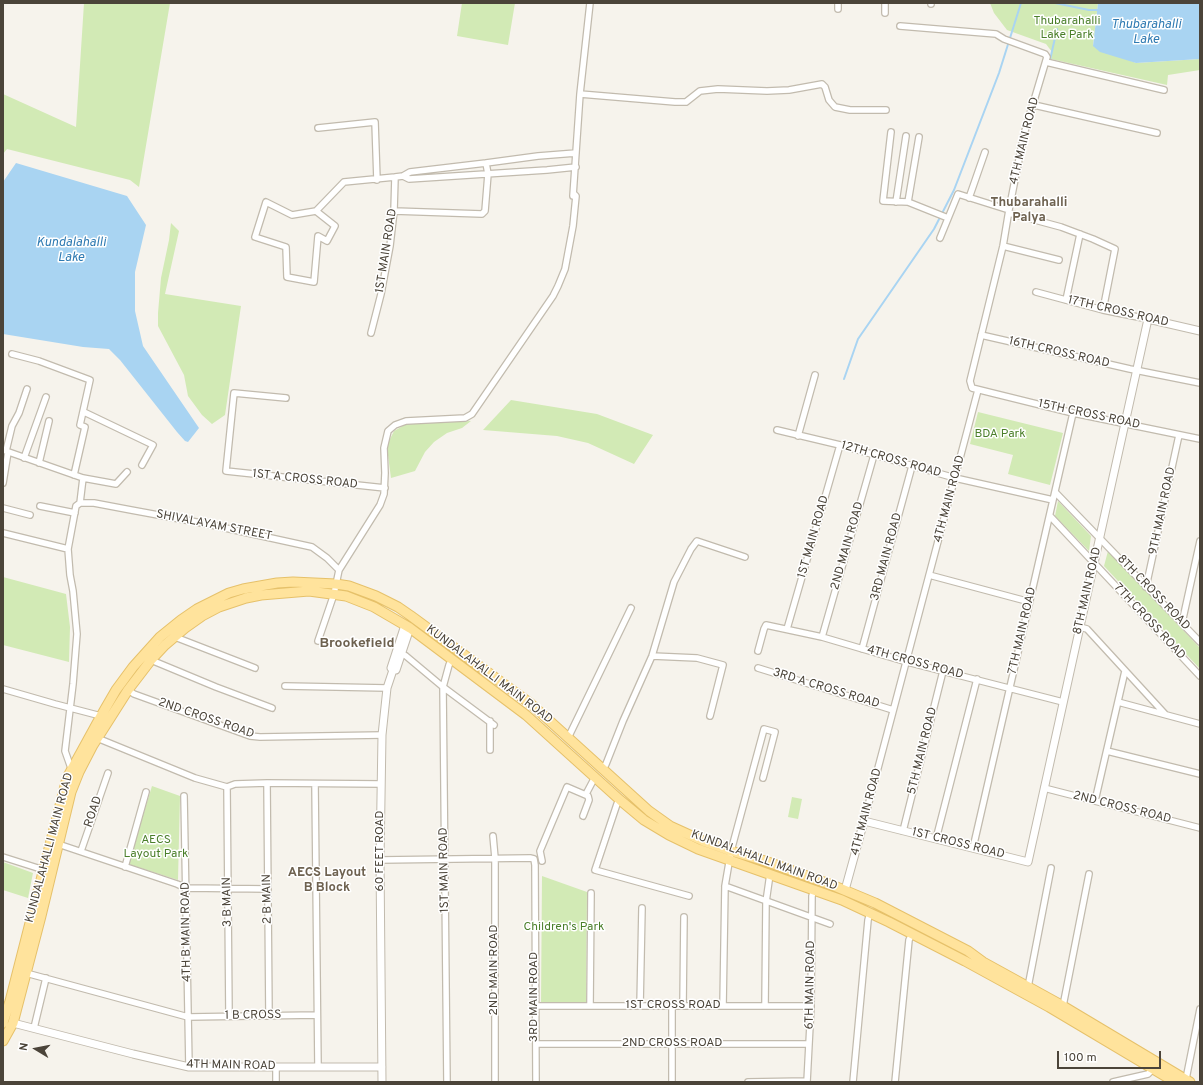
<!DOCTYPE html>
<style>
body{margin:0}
#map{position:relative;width:1203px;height:1085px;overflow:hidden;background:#f6f3ec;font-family:Overpass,sans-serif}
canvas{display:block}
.frame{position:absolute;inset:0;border:4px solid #4b4439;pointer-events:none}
.north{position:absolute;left:16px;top:1029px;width:40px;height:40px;-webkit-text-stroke:3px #fff;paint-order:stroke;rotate:280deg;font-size:11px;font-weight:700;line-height:16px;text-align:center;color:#4b4439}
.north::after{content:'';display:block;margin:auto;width:14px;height:18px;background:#4b4439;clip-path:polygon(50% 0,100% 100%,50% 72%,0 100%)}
.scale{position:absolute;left:1057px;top:1051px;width:104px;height:18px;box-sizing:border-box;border:2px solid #4b4439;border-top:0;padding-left:5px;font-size:12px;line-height:14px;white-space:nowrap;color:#4b4439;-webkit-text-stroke:3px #fff;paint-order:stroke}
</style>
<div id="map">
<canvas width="1203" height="1085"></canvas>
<div class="frame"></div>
<div class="north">N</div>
<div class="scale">100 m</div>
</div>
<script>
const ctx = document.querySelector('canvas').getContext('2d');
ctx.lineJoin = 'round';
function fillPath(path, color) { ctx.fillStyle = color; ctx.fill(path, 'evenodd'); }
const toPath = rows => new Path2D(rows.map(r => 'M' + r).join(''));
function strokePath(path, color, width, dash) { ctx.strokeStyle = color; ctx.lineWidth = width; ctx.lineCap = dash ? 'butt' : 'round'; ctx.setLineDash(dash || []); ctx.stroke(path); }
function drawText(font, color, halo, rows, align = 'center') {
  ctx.font = font + ' Overpass,sans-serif'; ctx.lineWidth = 3; ctx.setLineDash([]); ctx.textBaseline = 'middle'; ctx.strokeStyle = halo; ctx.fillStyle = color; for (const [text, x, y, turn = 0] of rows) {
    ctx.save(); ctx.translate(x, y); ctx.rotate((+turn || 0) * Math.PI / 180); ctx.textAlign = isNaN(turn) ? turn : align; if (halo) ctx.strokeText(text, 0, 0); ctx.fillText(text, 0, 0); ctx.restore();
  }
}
const green = toPath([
 [84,3,170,3,139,187,130,180,7,149,3,154,3,94,76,127],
 [462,3,515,3,508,45,457,36],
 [990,3,1098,3,1093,45,1136,63,1200,59,1200,70,1168,75,1167,85,1051,59,1052,52,1046,44,1007,30,994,13],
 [171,223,179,231,165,294,241,306,225,415,212,424,202,415,188,396,184,375,158,326,158,313,161,278,169,240],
 [511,400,597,414,653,435,634,464,588,443,557,436,483,430],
 [978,412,1063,433,1050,485,1008,474,1013,455,970,444],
 [471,421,462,428,447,433,434,442,425,452,415,471,391,478,387,448,389,441,394,431,408,423],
 [1058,501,1091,536,1089,551,1055,516],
 [1108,551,1200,648,1200,669,1104,566],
 [3,577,66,594,70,627,69,662,3,645],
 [152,786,180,796,178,880,128,864],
 [792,797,802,799,798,819,788,817],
 [3,862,33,873,28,898,3,890],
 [542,876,587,892,586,1003,541,1003]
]);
const water = toPath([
 [1098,3,1200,3,1200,59,1136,63,1100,52,1093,46],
 [16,163,127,196,146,225,135,272,135,311,143,346,199,428,188,442,185,441,177,432,120,360,109,349,83,347,3,334,3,182]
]);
const stream = toPath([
 [1055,3,1089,10,1099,10],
 [1050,60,1057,29],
 [844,379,858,339,934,229,954,190,999,73,1021,3]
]);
const minor = toPath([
 [931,3,931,4],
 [838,9,838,3],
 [885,13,885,3],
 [900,26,996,34,1004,39,1045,54,1047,57,1024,134,1009,210,1003,246,970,381,972,388,1073,413,1200,439],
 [1046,62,1164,90],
 [580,94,675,102,686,102,700,91,718,89,767,91,789,90,822,84,825,87,829,100,835,107,850,110,886,110],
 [1034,105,1157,133],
 [318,128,375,122,377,180],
 [891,132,883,201,908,202,948,218],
 [403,176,409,179,547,170,576,167],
 [573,196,580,94,590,3],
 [969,198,985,152],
 [896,202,906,136],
 [908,202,919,137],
 [316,211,292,215,266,202,255,237,286,247,287,277,314,282,318,236,327,241,335,226,316,211,344,182,395,177],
 [394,211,482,214,485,211,488,174,486,163],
 [1009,213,1061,227,1093,239,1115,249,1103,310],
 [940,238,958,194,1009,210],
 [1003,246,1059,260],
 [1036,292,1103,310,1148,319],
 [1066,300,1080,234],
 [371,333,381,294,390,246,394,211,395,177,403,176,410,172,486,163,538,156,576,153],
 [981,335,1130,369,1200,383],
 [12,354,39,361,90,380,80,425,85,427,74,475],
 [286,398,234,393,226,471,385,488],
 [84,412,153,445,142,465],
 [777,430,840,445,955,478,1053,500],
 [798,436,815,375],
 [3,450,83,478,116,484,127,472],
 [6,451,12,426,19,413,27,389],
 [24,458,46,397],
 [39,463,49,421],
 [3,483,8,452],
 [1055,492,1200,642],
 [80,503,94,503,131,510,207,524,312,547,327,558,339,570],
 [40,506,75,513],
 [3,508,30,515],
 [1050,516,1200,676],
 [3,533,68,549],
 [929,575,1030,602],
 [1146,587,1179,435],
 [1182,623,1200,541],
 [1080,627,1087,629,1165,714],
 [787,629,840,445],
 [175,637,255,668],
 [822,637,874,455],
 [318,641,334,594,339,570,380,505,384,494,385,473,384,448,388,431,395,425,406,421,465,418,472,414,553,296,558,286,565,269,573,226,576,196,574,194],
 [862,649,912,466],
 [398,651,406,656,443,687,494,725],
 [758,651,764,629,766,625,822,637,907,662,1063,702],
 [652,656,697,658,723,665,710,716],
 [151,660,216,687,272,708],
 [758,668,893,710],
 [285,686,387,688],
 [3,689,55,704,101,716],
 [128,690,134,694,250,736,260,737,382,735],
 [1118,702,1200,724],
 [97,738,195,778,227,787],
 [568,738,631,608],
 [490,750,490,721],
 [1107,751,1200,774],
 [73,769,71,768,65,751,73,684,77,634,73,591,70,575,68,549,76,506,80,503,83,478],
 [603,769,606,764,623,721,652,656,674,582,691,549,697,541,745,557],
 [267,783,269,1016],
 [315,784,318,1067],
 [227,787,229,1016],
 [227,787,235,784,267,783,381,784],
 [1044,788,1200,828],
 [586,794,595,777],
 [184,796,189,1067],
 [620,800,617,804,595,870,689,896],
 [1095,801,1125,671],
 [864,821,978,390],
 [903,831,943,671],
 [493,836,495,858,495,1082],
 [936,839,977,679],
 [58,844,177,884,186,888,268,889],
 [973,848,1073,413],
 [81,851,108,773],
 [3,857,44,870],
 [380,860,530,858,534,859,535,865,536,1082],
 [542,861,540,851,567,787,588,796,589,800,583,816],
 [125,867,146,792],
 [725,886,830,924],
 [26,973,188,1017,317,1015],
 [1028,987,1051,868],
 [536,1006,811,1006],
 [590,1006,591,893],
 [640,1006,642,908],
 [683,1006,684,917],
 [723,1006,725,886,731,851,764,729,775,732,763,778],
 [765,1006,766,902,770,874],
 [1063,1006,1089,874],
 [34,1028,46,978],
 [536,1044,809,1044],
 [276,1068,276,1082],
 [1186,1079,1200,1009],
 [447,1082,443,687,449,665,452,659],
 [672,1082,672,1006],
 [748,1082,807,1081],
 [807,1082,811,1006,812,896,814,889],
 [853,1082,868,920,870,913],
 [895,1082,909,940,912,934],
 [1113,1082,1148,1074,1153,1069]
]);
const tertiary = toPath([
 [393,670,396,670,410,628],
 [845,890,864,821,1028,862,1148,319,1200,331],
 [13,1023,133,1054,189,1067,382,1067],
 [382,1082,380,860,382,735,387,688,393,670,391,668,405,625]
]);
const primary = toPath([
 [3,1023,10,1001,67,778,101,716,116,690,133,667,160,637,181,620,197,609,229,593,243,589,277,583,293,582,336,584,349,586,376,596,398,607,411,616,531,704,649,811,670,826,703,841,731,851,765,861,832,885,875,903,968,951,983,962,1063,1006,1190,1082],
 [3,1041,13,1023,41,916,71,792,79,772,93,745,128,690,151,660,165,645,185,628,202,616,219,607,246,598,261,595,309,591,346,596,374,607,410,628,526,715,620,800,644,820,669,835,698,849,842,900,889,922,965,961,1049,1007,1175,1082]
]);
const parkNames = [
 ["Thubarahalli",1067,22],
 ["Lake Park",1067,36],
 ["BDA Park",1000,435],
 ["AECS",156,841],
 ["Layout Park",156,855],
 ["Children's Park",564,928]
];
const streetNames = [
 ["4TH MAIN ROAD",1025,141,-76],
 ["1ST MAIN ROAD",387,251,-81],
 ["17TH CROSS ROAD",1118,312,13],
 ["16TH CROSS ROAD",1059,353,13],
 ["15TH CROSS ROAD",1089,415,12],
 ["12TH CROSS ROAD",891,460,16],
 ["1ST A CROSS ROAD",305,480,6],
 ["4TH MAIN ROAD",950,499,-75],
 ["9TH MAIN ROAD",1163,511,-78],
 ["SHIVALAYAM STREET",214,526,11],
 ["1ST MAIN ROAD",814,537,-74],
 ["2ND MAIN ROAD",848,546,-74],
 ["3RD MAIN ROAD",887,557,-75],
 ["8TH MAIN ROAD",1088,591,-77],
 ["8TH CROSS ROAD",1153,593,46],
 ["7TH CROSS ROAD",1149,622,47],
 ["7TH MAIN ROAD",1023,631,-77],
 ["4TH CROSS ROAD",915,663,15],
 ["KUNDALAHALLI MAIN ROAD",489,675,37],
 ["3RD A CROSS ROAD",826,689,17],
 ["2ND CROSS ROAD",206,719,19],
 ["5TH MAIN ROAD",923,751,-76],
 ["2ND CROSS ROAD",1122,808,14],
 ["ROAD",94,812,-71],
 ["4TH MAIN ROAD",867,812,-75],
 ["1ST CROSS ROAD",958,844,14],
 ["KUNDALAHALLI MAIN ROAD",50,848,-75],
 ["60 FEET ROAD",381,851,-90],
 ["KUNDALAHALLI MAIN ROAD",764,861,20],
 ["1ST MAIN ROAD",445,870,-91],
 ["2 B MAIN",268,899,-91],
 ["3 B MAIN",228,902,-91],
 ["4TH B MAIN ROAD",187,932,-91],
 ["2ND MAIN ROAD",495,970,-90],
 ["6TH MAIN ROAD",811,985,-89],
 ["3RD MAIN ROAD",535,997,-90],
 ["1ST CROSS ROAD",673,1006],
 ["1 B CROSS",253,1016,-1],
 ["2ND CROSS ROAD",672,1044],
 ["4TH MAIN ROAD",231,1066,1]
];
const waterNames = [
 ["Thubarahalli",1146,25],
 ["Lake",1146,40],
 ["Kundalahalli",71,243],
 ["Lake",71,258]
];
const neighbourhoodNames = [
 ["Thubarahalli",1029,203],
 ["Palya",1029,218],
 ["AECS Layout",327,873],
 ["B Block",327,888]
];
const quarterNames = [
 ["Brookefield",357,644]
];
fillPath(green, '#d2eab5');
fillPath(water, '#a9d4f2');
strokePath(stream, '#a9d4f2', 2);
strokePath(minor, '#c2bbae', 8);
strokePath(tertiary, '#c2bbae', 9);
strokePath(primary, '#e6c16a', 11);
strokePath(minor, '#fff', 5.5);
strokePath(tertiary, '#fff', 7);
strokePath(primary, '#ffe39c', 9);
drawText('12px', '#4a7f2a', '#fff', parkNames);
drawText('12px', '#4b4439', '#fff', streetNames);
drawText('italic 13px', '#2e7ab2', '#fff', waterNames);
drawText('bold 13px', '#6e6250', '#fff', neighbourhoodNames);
drawText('bold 14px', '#6e6250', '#fff', quarterNames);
</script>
